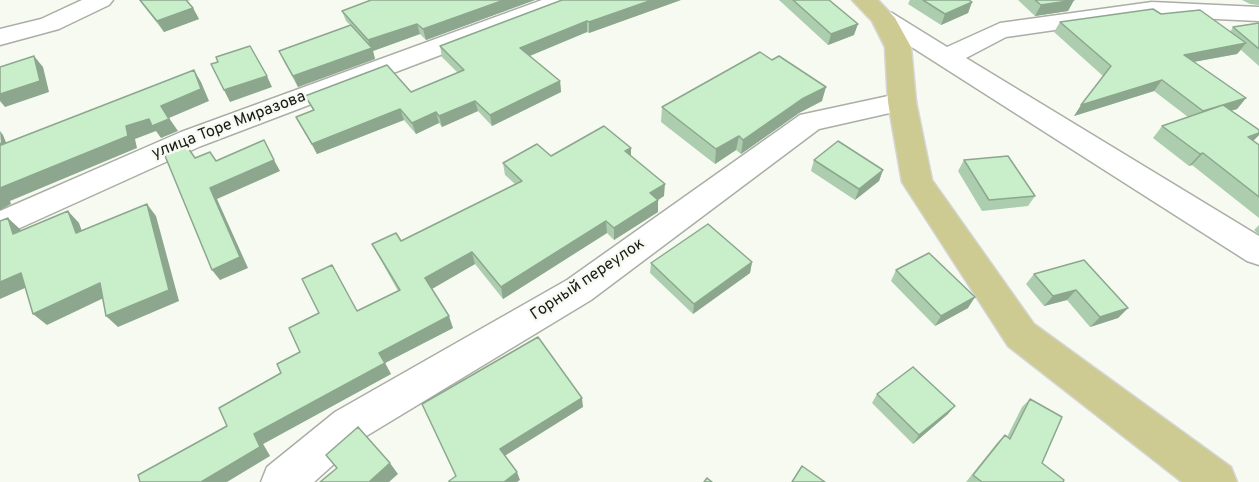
<!DOCTYPE html>
<meta charset="utf-8">
<style>
body{margin:0}
canvas{display:block;background:#f6faf1}
</style>
<canvas width="1259" height="482"></canvas>
<script>
const ctx = document.querySelector('canvas').getContext('2d');
ctx.lineJoin = 'round';
const toPath = rows => new Path2D(rows.map(r => 'M' + r).join(''));
function strokePath(path, color, width, dash) { ctx.strokeStyle = color; ctx.lineWidth = width; ctx.lineCap = dash ? 'butt' : 'round'; ctx.setLineDash(dash || []); ctx.stroke(path); }
function fillPath(path, color) { ctx.fillStyle = color; ctx.fill(path, 'evenodd'); }
function drawText(font, color, halo, rows, align = 'center') {
  ctx.font = font + ' Overpass,sans-serif'; ctx.lineWidth = 5; ctx.setLineDash([]); ctx.textBaseline = 'middle'; ctx.strokeStyle = halo; ctx.fillStyle = color; for (const [text, x, y, turn = 0] of rows) {
    ctx.save(); ctx.translate(x, y); ctx.rotate((+turn || 0) * Math.PI / 180); ctx.textAlign = isNaN(turn) ? turn : align; if (halo) ctx.strokeText(text, 0, 0); ctx.fillText(text, 0, 0); ctx.restore();
  }
}
const street = toPath([
 [82,0,113,0,109,5,59,29,0,45,0,29,41,19,82,0],
 [542,0,576,0,572,5,201,146,0,237,0,211,181,132,542,0],
 [1152,2,1259,7,1259,21,1152,16,1006,37,966,58,1259,236,1259,265,1247,261,874,23,871,18,874,13,883,11,892,13,947,47,1000,23,1152,2],
 [902,93,912,96,916,102,912,108,819,129,591,300,363,438,314,482,261,482,267,467,335,412,567,280,800,115,902,93]
]);
const primary = toPath([
 [852,0,878,0,895,18,911,47,916,102,932,180,1034,324,1231,467,1237,482,1182,482,1008,346,902,182,888,102,885,47,872,21,852,0]
]);
const wall = toPath([
 [139,0,191,0,187,1,193,8,199,19,164,32],
 [535,0,426,40,420,34,373,51,375,59,298,87,284,62,279,51,350,25,346,21,342,11],
 [681,0,589,33,587,32,530,56,560,81,561,92,492,126,478,111,442,127,439,123,416,134,404,120,317,154,296,117,313,110,305,96,411,92,458,73,442,57,440,46],
 [779,0,829,0,854,35,828,45],
 [910,0,969,0,972,2,968,13,941,25,908,4],
 [1018,0,1074,0,1068,11,1035,16],
 [1242,0,1259,0,1259,5,1250,4],
 [1161,14,1230,32,1233,27,1259,23,1259,66,1241,50,1237,54,1194,62,1246,98,1237,109,1231,111,1259,130,1259,135,1253,141,1259,145,1259,218,1192,165,1189,166,1153,138,1162,126,1188,117,1154,91,1074,116,1103,76,1054,32,1060,22],
 [822,101,799,113,741,154,736,150,715,164,661,122,662,107],
 [631,148,631,156,664,196,658,200,658,212,614,240,607,233,503,299,475,264,432,289,453,328,385,363,391,374,263,444,270,456,227,426,281,373,300,352,357,311,398,291,378,255,372,244,401,241,515,184,505,175,503,163,551,156],
 [814,160,883,170,879,181,855,200,811,171],
 [964,160,1035,196,1028,206,982,211,958,171],
 [1259,225,1259,235,1254,230],
 [752,262,750,273,693,314,650,273,651,263],
 [896,270,968,308,935,326,891,281],
 [1034,274,1128,308,1118,318,1090,327,1067,300,1044,306,1026,284],
 [877,394,948,414,913,444,872,403],
 [1030,399,1042,463,1063,482,966,482,997,443,1005,435,1007,437,1022,407]
]);
const shadedWall = toPath([
 [504,0,535,0,426,40,423,29],
 [652,0,681,0,589,33,589,22],
 [1074,0,1068,11,1035,16,1041,5],
 [972,2,968,13,941,25,945,14],
 [193,8,199,19,164,32,157,21],
 [587,21,587,32,522,59,520,48],
 [417,24,420,34,373,51,375,59,298,87,293,76,370,48,368,40],
 [858,24,854,35,828,45,831,34],
 [1246,43,1237,54,1176,65,1184,55],
 [34,56,43,67,49,92,5,107,0,101,0,94],
 [194,70,201,82,209,101,169,118,178,131,161,138,156,131,135,139,137,148,10,201,11,204,0,210,0,188,126,126,161,106],
 [267,76,272,87,230,102,224,90],
 [1162,80,1154,91,1074,116,1081,105],
 [560,81,561,92,492,126,490,115],
 [826,87,822,101,799,113,741,154,743,140,802,99],
 [1246,98,1237,109,1194,121,1203,111],
 [475,101,478,111,442,127,439,116],
 [400,109,404,120,317,154,312,144],
 [436,112,439,123,416,134,412,123],
 [0,131,3,135,12,157,1,145],
 [1259,133,1259,135,1250,144,1248,137],
 [739,136,736,150,715,164,716,149],
 [631,148,631,160,625,151],
 [1203,153,1192,165,1189,166,1200,154],
 [274,160,280,171,217,199,248,268,220,280,212,270,210,188],
 [883,170,879,181,855,200,859,189],
 [665,184,664,196,650,205,650,193],
 [658,200,658,212,614,240,614,228],
 [147,204,156,216,179,301,118,327,106,316],
 [68,211,79,223,87,245,76,233],
 [8,218,21,230,26,246,13,234],
 [606,221,607,233,503,299,501,287],
 [472,252,475,264,430,290,425,278],
 [752,262,750,273,693,314,694,304],
 [21,273,34,284,0,299,0,282],
 [100,283,112,294,47,325,33,314],
 [1076,290,1067,300,1044,306,1053,296],
 [975,297,968,308,935,326,941,316],
 [1128,308,1118,318,1090,327,1100,317],
 [449,316,453,328,385,363,379,353],
 [385,363,391,374,263,444,270,456,227,482,201,482,254,434],
 [582,398,583,407,503,457,500,449],
 [955,406,948,414,913,444,919,435],
 [390,463,398,474,389,482,369,482],
 [517,472,520,480,517,482,504,482]
]);
const building = toPath([
 [140,0,186,0,193,8,157,21,140,0],
 [371,0,504,0,423,29,417,24,368,40,342,11,371,0],
 [562,0,652,0,589,22,587,21,520,48,560,81,490,115,475,101,439,116,436,112,412,123,400,109,312,144,296,117,314,110,305,96,387,65,411,92,464,70,440,46,562,0],
 [793,0,829,0,858,24,831,34,793,0],
 [923,0,969,0,972,2,945,14,923,0],
 [1035,0,1074,0,1041,5,1035,0],
 [1153,9,1161,14,1200,10,1246,43,1184,55,1246,98,1203,111,1162,80,1081,105,1111,66,1060,22,1153,9],
 [1259,23,1259,49,1233,27,1259,23],
 [351,25,372,48,293,76,279,51,351,25],
 [250,46,267,76,224,90,211,64,218,62,216,57,250,46],
 [760,52,772,60,779,56,826,87,802,99,743,140,739,136,716,149,662,107,760,52],
 [34,56,40,81,0,94,0,67,34,56],
 [194,70,201,89,161,106,169,119,152,126,149,119,126,126,128,136,0,188,0,143,1,145,194,70],
 [1223,105,1259,130,1259,133,1248,137,1259,145,1259,197,1203,153,1200,154,1162,126,1223,105],
 [604,126,631,148,625,151,665,184,650,193,658,200,614,228,606,221,501,287,472,252,425,278,449,316,379,353,385,363,254,434,260,447,201,482,140,482,138,475,227,426,219,408,281,373,277,364,300,352,289,328,319,313,302,279,332,265,357,311,400,290,372,244,396,233,401,241,522,181,503,163,537,144,551,156,604,126],
 [264,140,274,160,210,188,240,257,212,270,163,151,184,142,195,158,210,152,216,161,264,140],
 [838,141,883,170,859,189,814,160,838,141],
 [1008,156,1035,196,989,200,964,160,1008,156],
 [147,204,169,290,106,316,100,283,33,314,21,273,0,282,0,221,8,218,13,234,68,211,76,233,147,204],
 [708,224,752,262,694,304,651,263,708,224],
 [929,253,975,297,941,316,896,270,929,253],
 [1084,260,1128,308,1100,317,1076,290,1053,296,1034,274,1084,260],
 [538,337,582,398,500,449,517,472,504,482,449,482,449,481,456,476,422,404,538,337],
 [913,367,955,406,919,435,877,394,913,367],
 [1030,399,1062,417,1042,463,1064,480,1063,482,982,482,973,475,1005,435,1010,439,1030,399],
 [358,427,390,463,369,482,320,482,337,468,326,455,358,427],
 [802,466,825,482,792,482,802,466],
 [707,478,712,482,704,482,707,478]
]);
const streetNames = [
 ["улица Торе Миразова",229,126,-21],
 ["Горный переулок",588,280,-34]
];
strokePath(street, '#aaaea6', 3);
strokePath(primary, '#d5d6d5', 3);
fillPath(street, '#fff');
fillPath(primary, '#cdcb91');
fillPath(wall, '#acceae');
fillPath(shadedWall, '#8ca78d');
fillPath(building, '#c8efca');
strokePath(building, '#8ca78d', 1.5);
drawText('16px', '#181916', '#f6faf1', streetNames);
</script>
